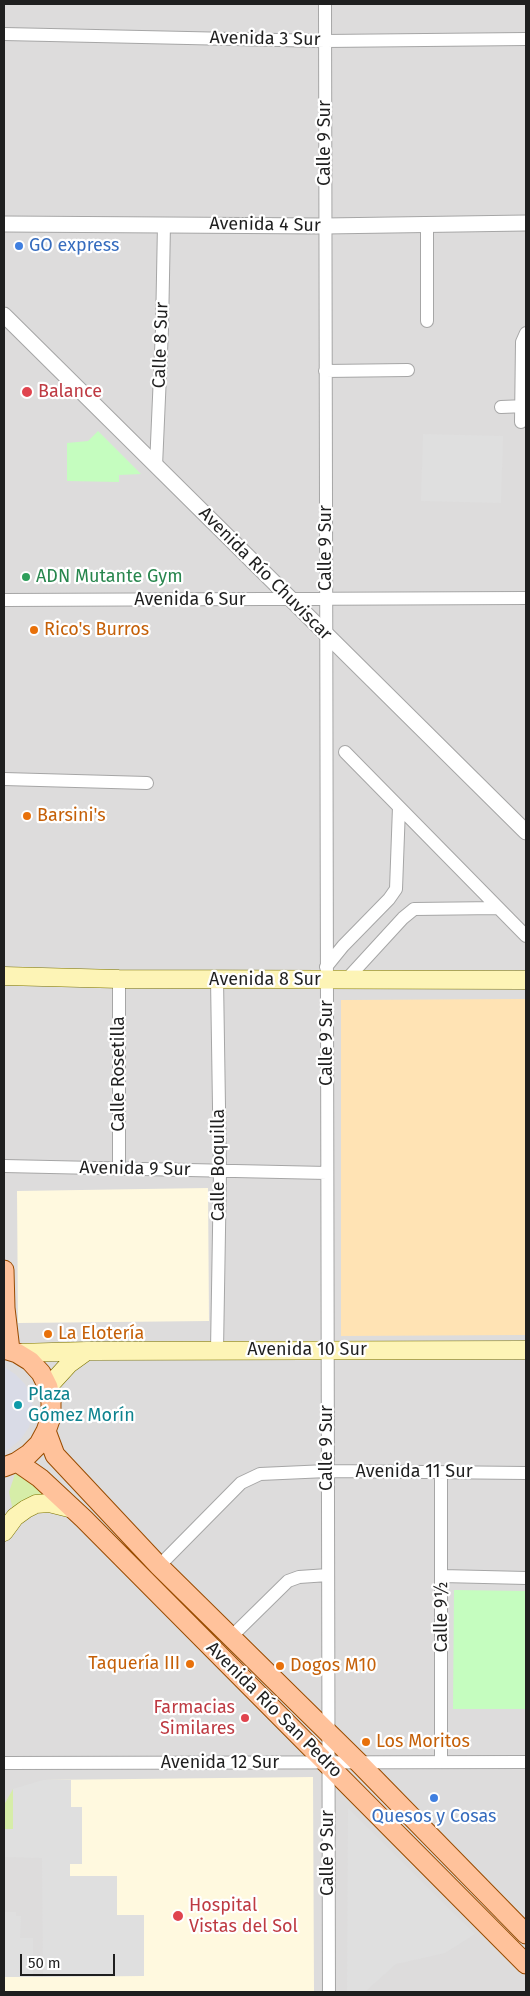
<!DOCTYPE html>
<meta charset="utf-8">
<style>
body{margin:0}
#map{position:relative;width:530px;height:1996px;overflow:hidden;background:#f0eae5;font-family:"Fira Sans",sans-serif}
canvas{display:block}
.frame{position:absolute;inset:0;border:5px solid #1f1f1f;pointer-events:none}
.scale{position:absolute;left:20px;top:1954px;width:95px;height:22px;box-sizing:border-box;border:2px solid #1f1f1f;border-top:0;padding-left:6px;font-size:15px;line-height:18px;white-space:nowrap;color:#1f1f1f;-webkit-text-stroke:4px #fff;paint-order:stroke}
</style>
<div id="map">
<canvas width="530" height="1996"></canvas>
<div class="frame"></div>
<div class="scale">50 m</div>
</div>
<script>
const ctx = document.querySelector('canvas').getContext('2d');
ctx.lineJoin = 'round';
function fillPath(path, color) { ctx.fillStyle = color; ctx.fill(path, 'evenodd'); }
const toPath = rows => new Path2D(rows.map(r => 'M' + r).join(''));
function strokePath(path, color, width, dash) { ctx.strokeStyle = color; ctx.lineWidth = width; ctx.lineCap = dash ? 'butt' : 'round'; ctx.setLineDash(dash || []); ctx.stroke(path); }
function drawText(font, color, halo, rows, align = 'center') {
  ctx.font = font + ' "Fira Sans",sans-serif'; ctx.lineWidth = 4.5; ctx.setLineDash([]); ctx.textBaseline = 'middle'; ctx.strokeStyle = halo; ctx.fillStyle = color; for (const [text, x, y, turn = 0] of rows) {
    ctx.save(); ctx.translate(x, y); ctx.rotate((+turn || 0) * Math.PI / 180); ctx.textAlign = isNaN(turn) ? turn : align; if (halo) ctx.strokeText(text, 0, 0); ctx.fillText(text, 0, 0); ctx.restore();
  }
}
const residential = toPath([
 [4,4,526,4,526,1992,4,1992]
]);
const education = toPath([
 [208,1188,209,1321,18,1323,17,1191],
 [313,1777,314,1992,4,1992,4,1977,43,1977,43,1780]
]);
const grass = toPath([
 [15,1474,30,1479,47,1496,13,1511,9,1492],
 [13,1789,13,1829,4,1829,4,1805]
]);
const sand = toPath([
 [526,999,526,1335,341,1336,341,1000]
]);
const park = toPath([
 [98,431,141,474,119,475,119,482,67,481,67,443,88,441],
 [454,1590,526,1591,526,1709,453,1709]
]);
const parking = toPath([
 [423,434,503,436,501,503,421,501],
 [43,1780,71,1780,71,1807,82,1807,82,1864,70,1864,70,1876,117,1876,117,1915,144,1915,144,1976,43,1977,42,1858,4,1857,4,1829,13,1829,13,1789],
 [348,1808,475,1934,445,1953,396,1964,365,1992,347,1992],
 [4,1912,16,1912,16,1916,21,1916,20,1938,33,1938,33,1977,4,1977]
]);
const plaza = toPath([
 [4,1367,15,1374,25,1384,32,1398,33,1413,29,1427,21,1439,9,1449,4,1451]
]);
const minor = toPath([
 [325,4,329,1992],
 [4,34,325,41,526,39],
 [427,224,427,321],
 [325,371,408,370],
 [501,407,526,406],
 [521,422,522,342,526,333],
 [156,466,162,329,164,224],
 [4,600,526,598],
 [345,752,526,936],
 [4,779,147,783],
 [326,967,343,946,389,899,396,889,399,807],
 [217,979,220,1171,217,1350],
 [347,979,403,918,414,909,498,908],
 [4,1166,327,1173],
 [119,1168,119,979],
 [159,1566,241,1483,260,1474,327,1471,526,1473],
 [442,1576,526,1578],
 [231,1637,288,1581,299,1577,328,1575],
 [441,1762,441,1473],
 [4,1763,526,1762]
]);
const tertiary = toPath([
 [4,224,325,226,526,223],
 [4,315,526,832]
]);
const secondary = toPath([
 [4,976,119,979,526,980],
 [17,1353,87,1351,526,1350],
 [48,1387,69,1364,87,1351],
 [4,1532,15,1517,26,1509,36,1504,49,1503,73,1509]
]);
const primary = toPath([
 [4,1270,5,1308,10,1350],
 [4,1349,17,1353,30,1361,41,1373,48,1387,51,1402,51,1417,46,1431,39,1444,29,1454,17,1462,4,1467],
 [46,1431,55,1455,159,1566,359,1763,526,1934],
 [17,1462,40,1478,84,1519,526,1964]
]);
const markers = [
 [19,246,5,"#3f7fe0"],
 [27,392,6,"#e0444e"],
 [26,577,5,"#2e9e5b"],
 [34,630,5,"#e8710a"],
 [27,816,5,"#e8710a"],
 [48,1334,5,"#e8710a"],
 [18,1405,5,"#0f9aa8"],
 [190,1664,5,"#e8710a"],
 [280,1666,5,"#e8710a"],
 [245,1718,5,"#e0444e"],
 [366,1742,5,"#e8710a"],
 [434,1798,5,"#3f7fe0"],
 [178,1916,6,"#e0444e"]
];
const streetNames = [
 ["Avenida 3 Sur",265,39,1],
 ["Calle 9 Sur",325,143,-90],
 ["Avenida 4 Sur",265,225,1],
 ["Calle 8 Sur",161,345,-88],
 ["Calle 9 Sur",326,548,-90],
 ["Avenida Río Chuviscar",265,574,45],
 ["Avenida 6 Sur",190,600],
 ["Avenida 8 Sur",265,980],
 ["Calle 9 Sur",327,1043,-90],
 ["Calle Rosetilla",119,1074,-90],
 ["Calle Boquilla",219,1165,-90],
 ["Avenida 9 Sur",135,1169,1],
 ["Avenida 10 Sur",307,1350],
 ["Calle 9 Sur",327,1448,-90],
 ["Avenida 11 Sur",414,1472],
 ["Calle 9½",442,1617,-90],
 ["Avenida Río San Pedro",274,1710,45],
 ["Avenida 12 Sur",220,1763],
 ["Calle 9 Sur",328,1853,-90]
];
const shopNames = [
 ["GO express",29,246],
 ["Quesos y Cosas",434,1817,"center"]
];
const healthNames = [
 ["Balance",38,392],
 ["Farmacias",235,1708,"right"],
 ["Similares",235,1729,"right"],
 ["Hospital",189,1906],
 ["Vistas del Sol",189,1927]
];
const leisureNames = [
 ["ADN Mutante Gym",36,577]
];
const foodNames = [
 ["Rico's Burros",44,630],
 ["Barsini's",37,816],
 ["La Elotería",58,1334],
 ["Taquería III",180,1664,"right"],
 ["Dogos M10",290,1666],
 ["Los Moritos",376,1742]
];
const cultureNames = [
 ["Plaza",28,1395],
 ["Gómez Morín",28,1416]
];
fillPath(residential, '#dddcdc');
fillPath(education, '#fff9df');
fillPath(grass, '#d6eda8');
fillPath(sand, '#ffe3b4');
fillPath(park, '#c5fdbf');
fillPath(parking, '#dfdfdf');
fillPath(plaza, '#d9dbe6');
strokePath(minor, '#a6a6a6', 14);
strokePath(tertiary, '#a6a6a6', 17);
strokePath(secondary, '#7c7400', 19);
strokePath(primary, '#9a4c00', 21);
strokePath(minor, '#fff', 12);
strokePath(tertiary, '#fff', 15);
strokePath(secondary, '#fdf4b6', 18);
strokePath(primary, '#ffc29b', 19);
for (const [x, y, r, color] of markers) { const dot = new Path2D(); dot.arc(x, y, r, 0, 2 * Math.PI); ctx.fillStyle = color; ctx.fill(dot); strokePath(dot, '#fff', 2); }
drawText('18px', '#1f1f1f', '#fff', streetNames);
drawText('18px', '#366cbe', '#fff', shopNames, 'left');
drawText('18px', '#be3a42', '#fff', healthNames, 'left');
drawText('18px', '#27864d', '#fff', leisureNames, 'left');
drawText('18px', '#c56008', '#fff', foodNames, 'left');
drawText('18px', '#0d838f', '#fff', cultureNames, 'left');
</script>
